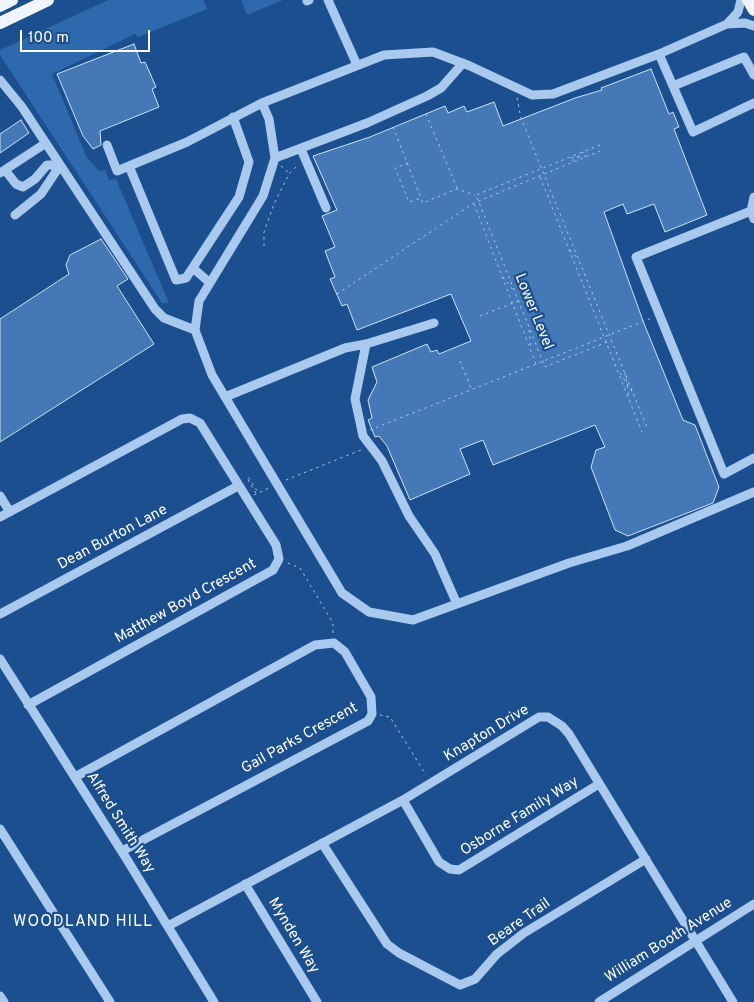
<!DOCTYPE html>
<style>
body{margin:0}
#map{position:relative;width:754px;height:1002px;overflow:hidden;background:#1b4f8f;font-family:Overpass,sans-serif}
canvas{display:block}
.scale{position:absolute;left:20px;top:30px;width:130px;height:22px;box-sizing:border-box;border:2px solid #fff;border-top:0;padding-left:6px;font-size:15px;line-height:18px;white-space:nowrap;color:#fff;-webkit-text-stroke:4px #1b4f8f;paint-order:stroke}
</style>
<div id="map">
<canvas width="754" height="1002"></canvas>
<div class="scale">100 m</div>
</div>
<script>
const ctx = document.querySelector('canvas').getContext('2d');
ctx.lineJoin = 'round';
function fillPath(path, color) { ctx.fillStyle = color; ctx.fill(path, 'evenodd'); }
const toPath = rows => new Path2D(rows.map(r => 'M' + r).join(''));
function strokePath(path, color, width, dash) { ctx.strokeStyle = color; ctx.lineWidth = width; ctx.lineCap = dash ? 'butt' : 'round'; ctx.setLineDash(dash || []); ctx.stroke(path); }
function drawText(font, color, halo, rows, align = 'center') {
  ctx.font = font + ' Overpass,sans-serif'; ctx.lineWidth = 4.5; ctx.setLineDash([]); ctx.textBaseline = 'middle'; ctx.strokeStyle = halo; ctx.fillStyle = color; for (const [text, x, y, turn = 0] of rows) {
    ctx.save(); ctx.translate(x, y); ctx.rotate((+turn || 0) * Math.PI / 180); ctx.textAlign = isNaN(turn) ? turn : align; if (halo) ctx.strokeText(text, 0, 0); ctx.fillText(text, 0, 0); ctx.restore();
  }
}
const green = toPath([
 [108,0,203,0,207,9,138,37,135,34,52,74,87,158,99,171,105,170,109,180,116,179,169,303,162,303,0,55,0,50],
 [241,0,283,0,247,15]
]);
const building = toPath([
 [134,44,141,63,145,62,156,87,152,89,159,107,100,131,101,145,93,149,83,136,57,74,134,44],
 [651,69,669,114,673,112,679,127,674,129,707,215,665,232,654,204,627,214,623,204,604,212,643,321,683,420,695,425,719,487,713,503,628,536,615,530,591,467,596,450,605,447,595,425,493,465,483,440,460,449,470,474,410,500,387,446,379,436,375,437,368,420,372,418,368,400,377,382,372,367,427,344,431,352,437,350,439,354,471,341,451,294,357,330,347,304,342,306,330,279,335,277,325,251,335,247,322,216,337,210,313,156,370,137,445,106,448,113,464,106,467,112,494,102,503,126,575,98,602,90,601,88,651,69],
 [21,120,29,133,0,153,0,134,21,120],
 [101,239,128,279,117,286,154,344,0,442,0,319,69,274,66,265,70,255,101,239]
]);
const path = toPath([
 [517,98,521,118,648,430],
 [426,114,457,188],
 [393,127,423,203,457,189,475,195],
 [600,145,476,195,545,367,612,340],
 [571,158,586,156],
 [572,161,585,151],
 [408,163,395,168,409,202,421,198],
 [281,166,289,173],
 [540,177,642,432],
 [474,204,536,364],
 [264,246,264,232,274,204,289,174,297,166],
 [570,250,579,260],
 [503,277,513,290],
 [337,294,474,203,600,151],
 [480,316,518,301],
 [529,330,531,348],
 [460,361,472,391],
 [620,373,633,393],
 [625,373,629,397],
 [370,430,652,318],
 [286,480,361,450],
 [256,493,247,478,248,477,258,492],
 [254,495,269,488],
 [288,563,300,568,333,623,333,635],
 [380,715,390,717,426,775]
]);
const minor = toPath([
 [328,0,357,65],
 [307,1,309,0],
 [727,24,738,12,741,0],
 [754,26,745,23,727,24,659,54,693,132,754,103],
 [0,80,22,107,155,309,164,318,195,330],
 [673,86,744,57,754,75],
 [262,103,269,119,275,158,263,196,199,301,195,330,212,375,342,593,369,612,413,620,569,563,627,546,754,492],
 [107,145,117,171,187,142,262,103,384,55,433,52,470,66,532,95,553,94,659,54],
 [301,149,326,208],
 [275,158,367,123,427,96,441,88,463,63],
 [129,166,176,280,186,278,239,197,249,162,233,117],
 [5,170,16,184,23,187,35,179,47,165,53,165,57,170,41,194,15,215],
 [0,173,46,143],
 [754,197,751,211,754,219],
 [751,211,636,257,724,474,754,458],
 [193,268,210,283],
 [366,344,434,323],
 [225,397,345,348,366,344,355,399,363,436,382,461,409,516,435,554,457,604],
 [0,496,10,512],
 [0,517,182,419,190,418,200,423,276,545,279,559,273,570,28,705],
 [0,614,238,486],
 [0,659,126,858,214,1002],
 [75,777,315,645,334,643,345,652,371,697,372,714,368,721,122,851],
 [403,800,439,862,450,869,459,870,599,784],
 [0,829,110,1002],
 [322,843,387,944,399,953,460,985,475,979,497,954,524,933,646,859],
 [245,884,317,1002],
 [168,926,403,800,539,717,548,717,562,726,569,734,733,1002],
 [0,996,4,1002],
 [599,1002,754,904]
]);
const major = toPath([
 [748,0,754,10],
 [0,6,12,0],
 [0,23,48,0]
]);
const streetNames = [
 ["Lower Level",533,312,68],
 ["Dean Burton Lane",113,538,-28],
 ["Matthew Boyd Crescent",186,602,-29],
 ["Knapton Drive",487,734,-31],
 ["Gail Parks Crescent",300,739,-29],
 ["Osborne Family Way",520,817,-32],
 ["Alfred Smith Way",120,823,58],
 ["Beare Trail",520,923,-35],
 ["Mynden Way",293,936,59],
 ["William Booth Avenue",669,941,-32]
];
const neighbourhoodNames = [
 ["WOODLAND HILL",83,923]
];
fillPath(green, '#2e69ad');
fillPath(building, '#4478b7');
strokePath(building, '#cfe3fa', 1);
strokePath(path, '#a9c9ee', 1, [2.5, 4]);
strokePath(minor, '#a9c9ee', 9);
strokePath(major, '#f0f6ff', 12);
drawText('15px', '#fff', '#1b4f8f', streetNames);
ctx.letterSpacing = '1px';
drawText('16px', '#fff', '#1b4f8f', neighbourhoodNames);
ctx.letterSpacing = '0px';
</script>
